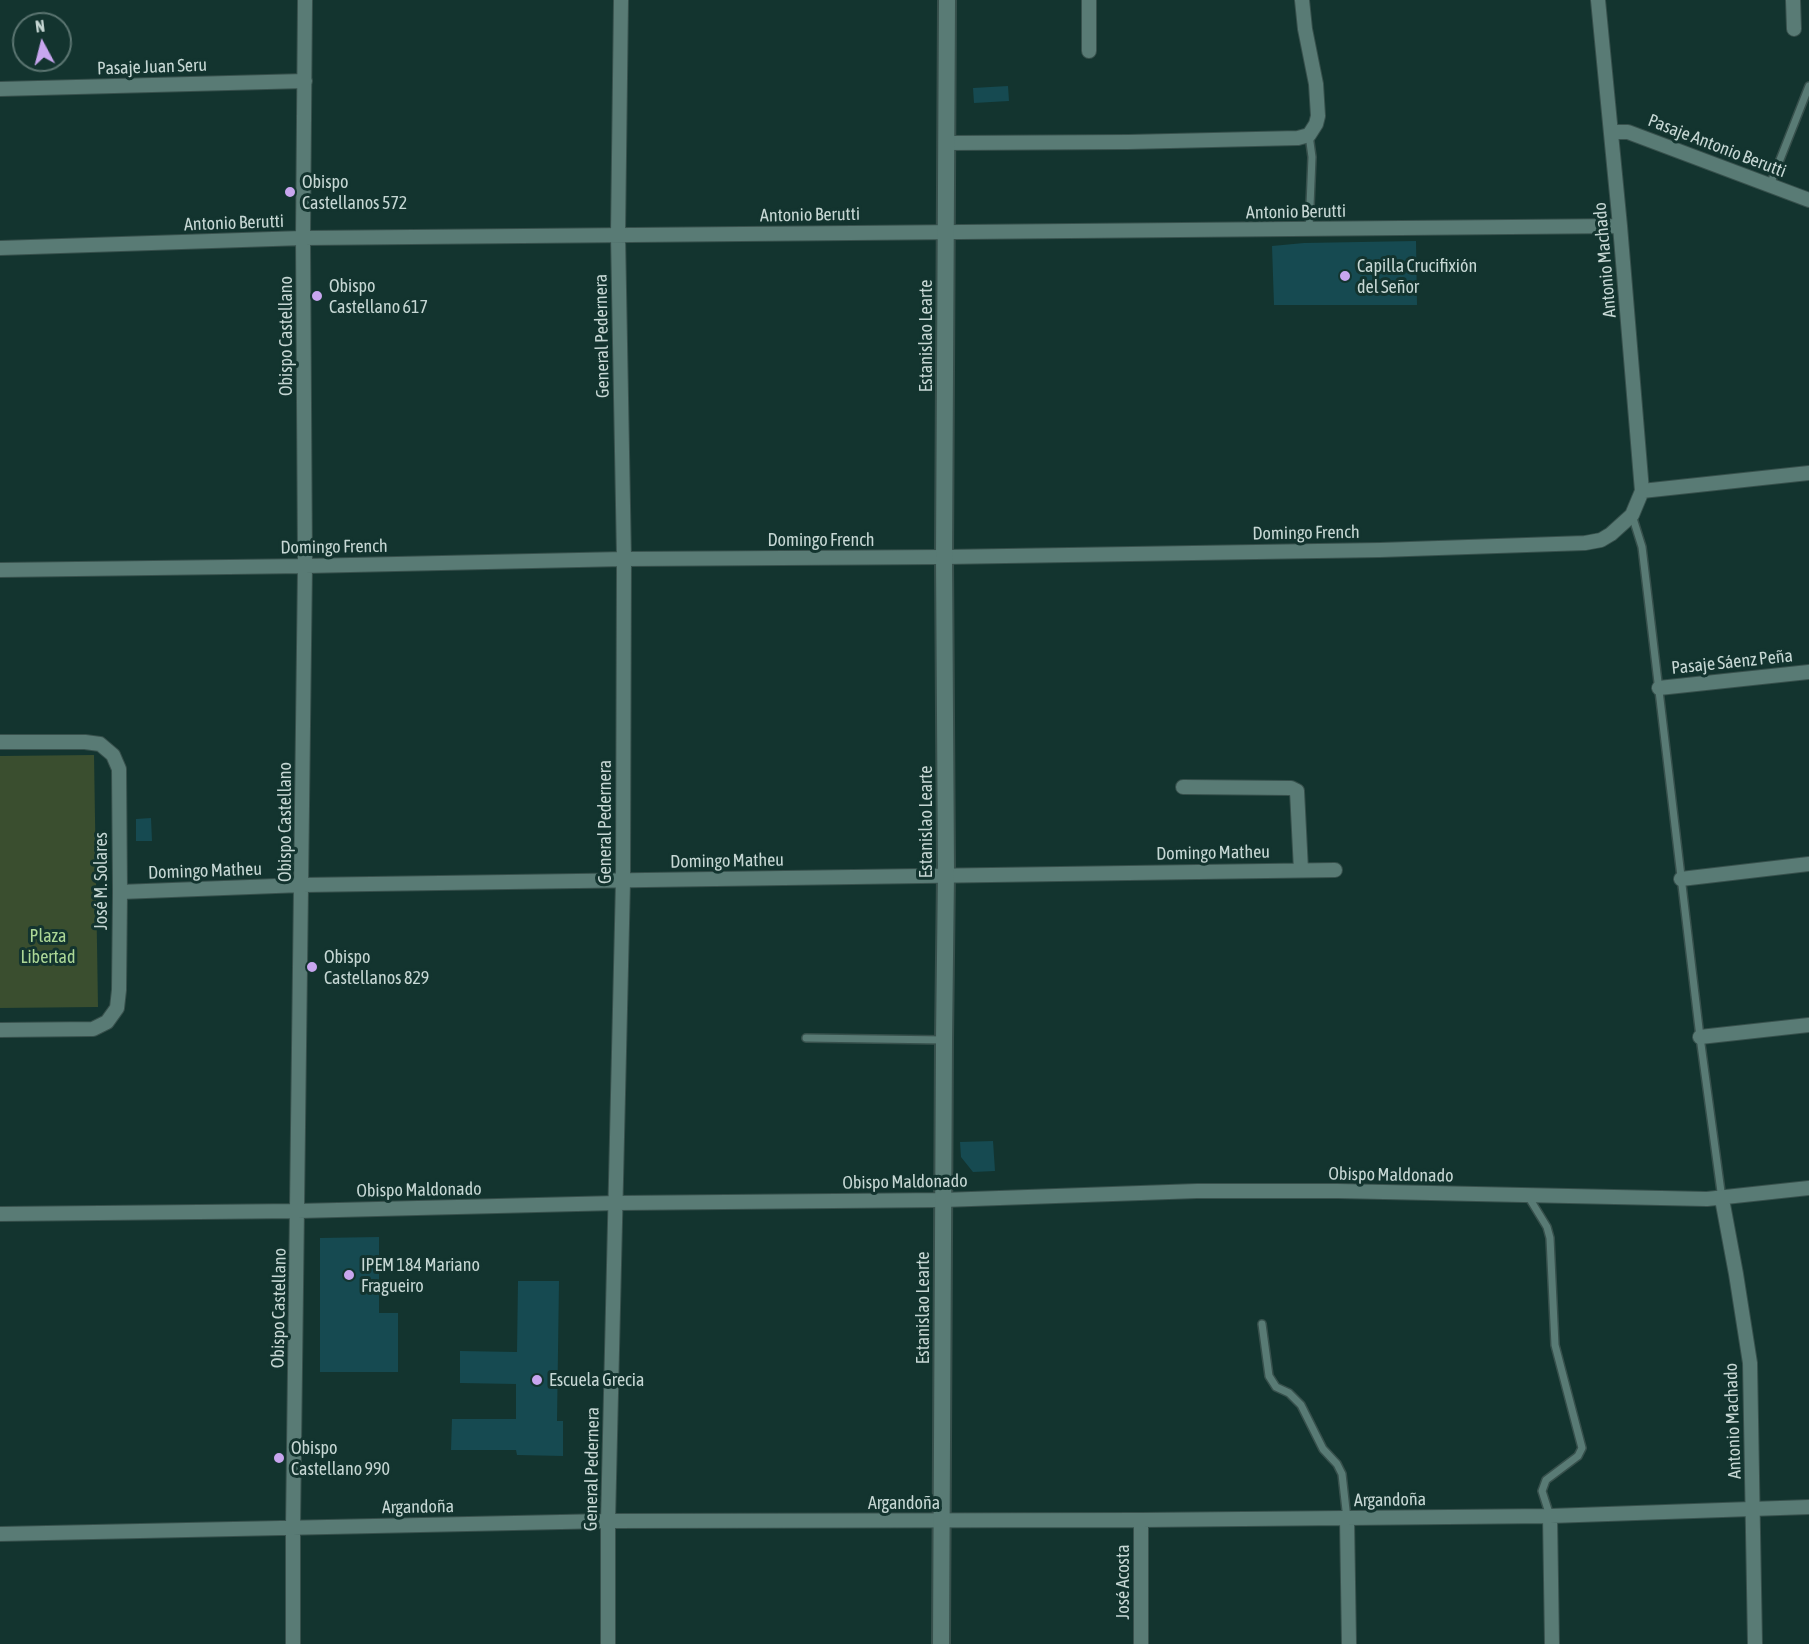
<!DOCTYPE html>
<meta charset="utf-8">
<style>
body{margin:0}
#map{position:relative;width:1809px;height:1644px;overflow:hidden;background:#13342f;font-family:"Asap Condensed",sans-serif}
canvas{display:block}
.north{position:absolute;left:12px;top:12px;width:60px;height:60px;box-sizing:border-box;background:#13342f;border:2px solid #5b7571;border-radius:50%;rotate:353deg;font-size:16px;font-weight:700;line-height:24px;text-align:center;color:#c6d7d4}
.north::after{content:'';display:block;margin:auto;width:21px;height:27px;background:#c8a6ef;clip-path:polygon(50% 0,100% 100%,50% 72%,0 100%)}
</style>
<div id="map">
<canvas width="1809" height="1644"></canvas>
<div class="north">N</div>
</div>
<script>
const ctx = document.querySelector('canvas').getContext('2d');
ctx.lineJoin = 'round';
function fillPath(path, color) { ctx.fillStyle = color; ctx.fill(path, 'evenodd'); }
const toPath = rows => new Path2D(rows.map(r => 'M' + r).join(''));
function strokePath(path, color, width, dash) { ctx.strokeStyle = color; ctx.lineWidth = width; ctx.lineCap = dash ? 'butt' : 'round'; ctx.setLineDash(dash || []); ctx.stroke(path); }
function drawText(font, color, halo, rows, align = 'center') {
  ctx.font = font + ' "Asap Condensed",sans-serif'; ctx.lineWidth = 6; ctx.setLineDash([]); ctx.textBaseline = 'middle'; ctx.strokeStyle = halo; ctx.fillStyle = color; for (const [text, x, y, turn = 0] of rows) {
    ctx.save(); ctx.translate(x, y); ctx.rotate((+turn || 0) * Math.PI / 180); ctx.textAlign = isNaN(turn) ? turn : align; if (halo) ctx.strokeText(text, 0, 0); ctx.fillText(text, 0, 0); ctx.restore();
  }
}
const green = toPath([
 [94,755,98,1007,0,1008,0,756]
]);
const building = toPath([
 [1008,86,1009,101,974,103,973,88],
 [1416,241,1417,305,1274,305,1272,246,1304,243],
 [151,818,152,841,136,841,136,819],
 [993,1141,995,1171,973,1172,961,1157,960,1142],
 [379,1237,379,1313,398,1313,398,1372,320,1372,320,1238],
 [518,1281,559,1281,557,1421,563,1421,563,1456,517,1455,516,1450,451,1450,452,1419,516,1419,516,1384,460,1383,460,1351,517,1352]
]);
const service = toPath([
 [1770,185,1809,86],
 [1309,230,1312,157,1309,135],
 [1632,515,1642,547,1700,1037,1722,1199],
 [806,1038,944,1040],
 [1528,1196,1547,1227,1550,1238,1555,1345,1582,1448,1578,1456,1546,1480,1542,1491,1550,1516],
 [1262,1324,1269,1376,1276,1387,1289,1393,1301,1405,1323,1449,1337,1464,1342,1474,1347,1519]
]);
const minor = toPath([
 [1793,0,1794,29],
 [1089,51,1089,0],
 [0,89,305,81],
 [1611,132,1628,132,1809,200],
 [946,143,1128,142,1298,138,1309,135,1316,124,1318,116,1316,84,1305,29,1302,0],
 [0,248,303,238,1620,226],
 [1642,491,1809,473],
 [0,570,305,566,624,559,944,557,1380,550,1585,543,1601,540,1611,534,1632,515,1642,491,1620,226,1598,0],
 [1659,688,1809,672],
 [0,742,85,742,100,744,113,755,119,769,120,892,119,990,117,1008,107,1022,93,1029,0,1030],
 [1183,787,1291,788,1297,791,1301,870],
 [1681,879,1809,864],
 [120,892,302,885,1335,870],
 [1700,1037,1809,1025],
 [1722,1199,1736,1274,1750,1363,1755,1644],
 [0,1214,298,1211,617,1203,943,1200,1197,1191,1338,1191,1707,1199,1809,1188],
 [1550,1516,1552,1644],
 [1347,1519,1349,1644],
 [1141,1520,1141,1644],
 [0,1534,608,1521,1141,1520,1550,1516,1809,1507],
 [293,1644,293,1528,305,566,303,238,305,0],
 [608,1644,608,1521,623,881,624,559,618,235,621,0]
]);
const tertiary = toPath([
 [941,1644,944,1040,946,874,944,557,947,0]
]);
const markers = [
 [290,192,6,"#c8a6ef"],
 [1345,276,6,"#c8a6ef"],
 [317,296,6,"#c8a6ef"],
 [312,967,6,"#c8a6ef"],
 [349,1275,6,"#c8a6ef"],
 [537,1380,6,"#c8a6ef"],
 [279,1458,6,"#c8a6ef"]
];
const streetNames = [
 ["Pasaje Juan Seru",152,67,-2],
 ["Pasaje Antonio Berutti",1717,146,21],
 ["Antonio Berutti",1296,212,-1],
 ["Antonio Berutti",810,215,-1],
 ["Antonio Berutti",234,223,-2],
 ["Antonio Machado",1605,260,-95],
 ["Obispo Castellano",286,336,-90],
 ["General Pedernera",602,336,-91],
 ["Estanislao Learte",926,336,-90],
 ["Domingo French",1306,533,-1],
 ["Domingo French",821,540],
 ["Domingo French",334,547,-1],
 ["Pasaje Sáenz Peña",1732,662,-6],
 ["Obispo Castellano",285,822,-90],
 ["General Pedernera",605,822,-90],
 ["Estanislao Learte",926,822,-90],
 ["Domingo Matheu",1213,853,-1],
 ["Domingo Matheu",727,861,-1],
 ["Domingo Matheu",205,871,-2],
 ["José M. Solares",101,881,-90],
 ["Obispo Maldonado",1391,1175,1],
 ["Obispo Maldonado",905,1182,-1],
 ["Obispo Maldonado",419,1190,-1],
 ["Obispo Castellano",279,1308,-89],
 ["Estanislao Learte",923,1308,-90],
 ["Antonio Machado",1733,1421,-92],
 ["General Pedernera",592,1469,-89],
 ["Argandoña",1390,1500,-1],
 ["Argandoña",904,1503],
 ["Argandoña",418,1507,-1],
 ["José Acosta",1123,1582,-90]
];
const poiNames = [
 ["Obispo",302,182],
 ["Castellanos 572",302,203],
 ["Capilla Crucifixión",1357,266],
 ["del Señor",1357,287],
 ["Obispo",329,286],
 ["Castellano 617",329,307],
 ["Obispo",324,957],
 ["Castellanos 829",324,978],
 ["IPEM 184 Mariano",361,1265],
 ["Fragueiro",361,1286],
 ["Escuela Grecia",549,1380],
 ["Obispo",291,1448],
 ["Castellano 990",291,1469]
];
const parkNames = [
 ["Plaza",48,936],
 ["Libertad",48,957]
];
fillPath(green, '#3a4e2f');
fillPath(building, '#164a51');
strokePath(service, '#37504c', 10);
strokePath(minor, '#37504c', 16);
strokePath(tertiary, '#37504c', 20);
strokePath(service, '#597b75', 7);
strokePath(minor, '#597b75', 14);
strokePath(tertiary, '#597b75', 16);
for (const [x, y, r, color] of markers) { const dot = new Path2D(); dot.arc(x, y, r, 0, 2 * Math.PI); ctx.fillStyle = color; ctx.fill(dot); strokePath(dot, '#13342f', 2); }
drawText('18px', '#c6d7d4', '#13342f', streetNames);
drawText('18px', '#c6d7d4', '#13342f', poiNames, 'left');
drawText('18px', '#acd796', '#13342f', parkNames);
</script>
